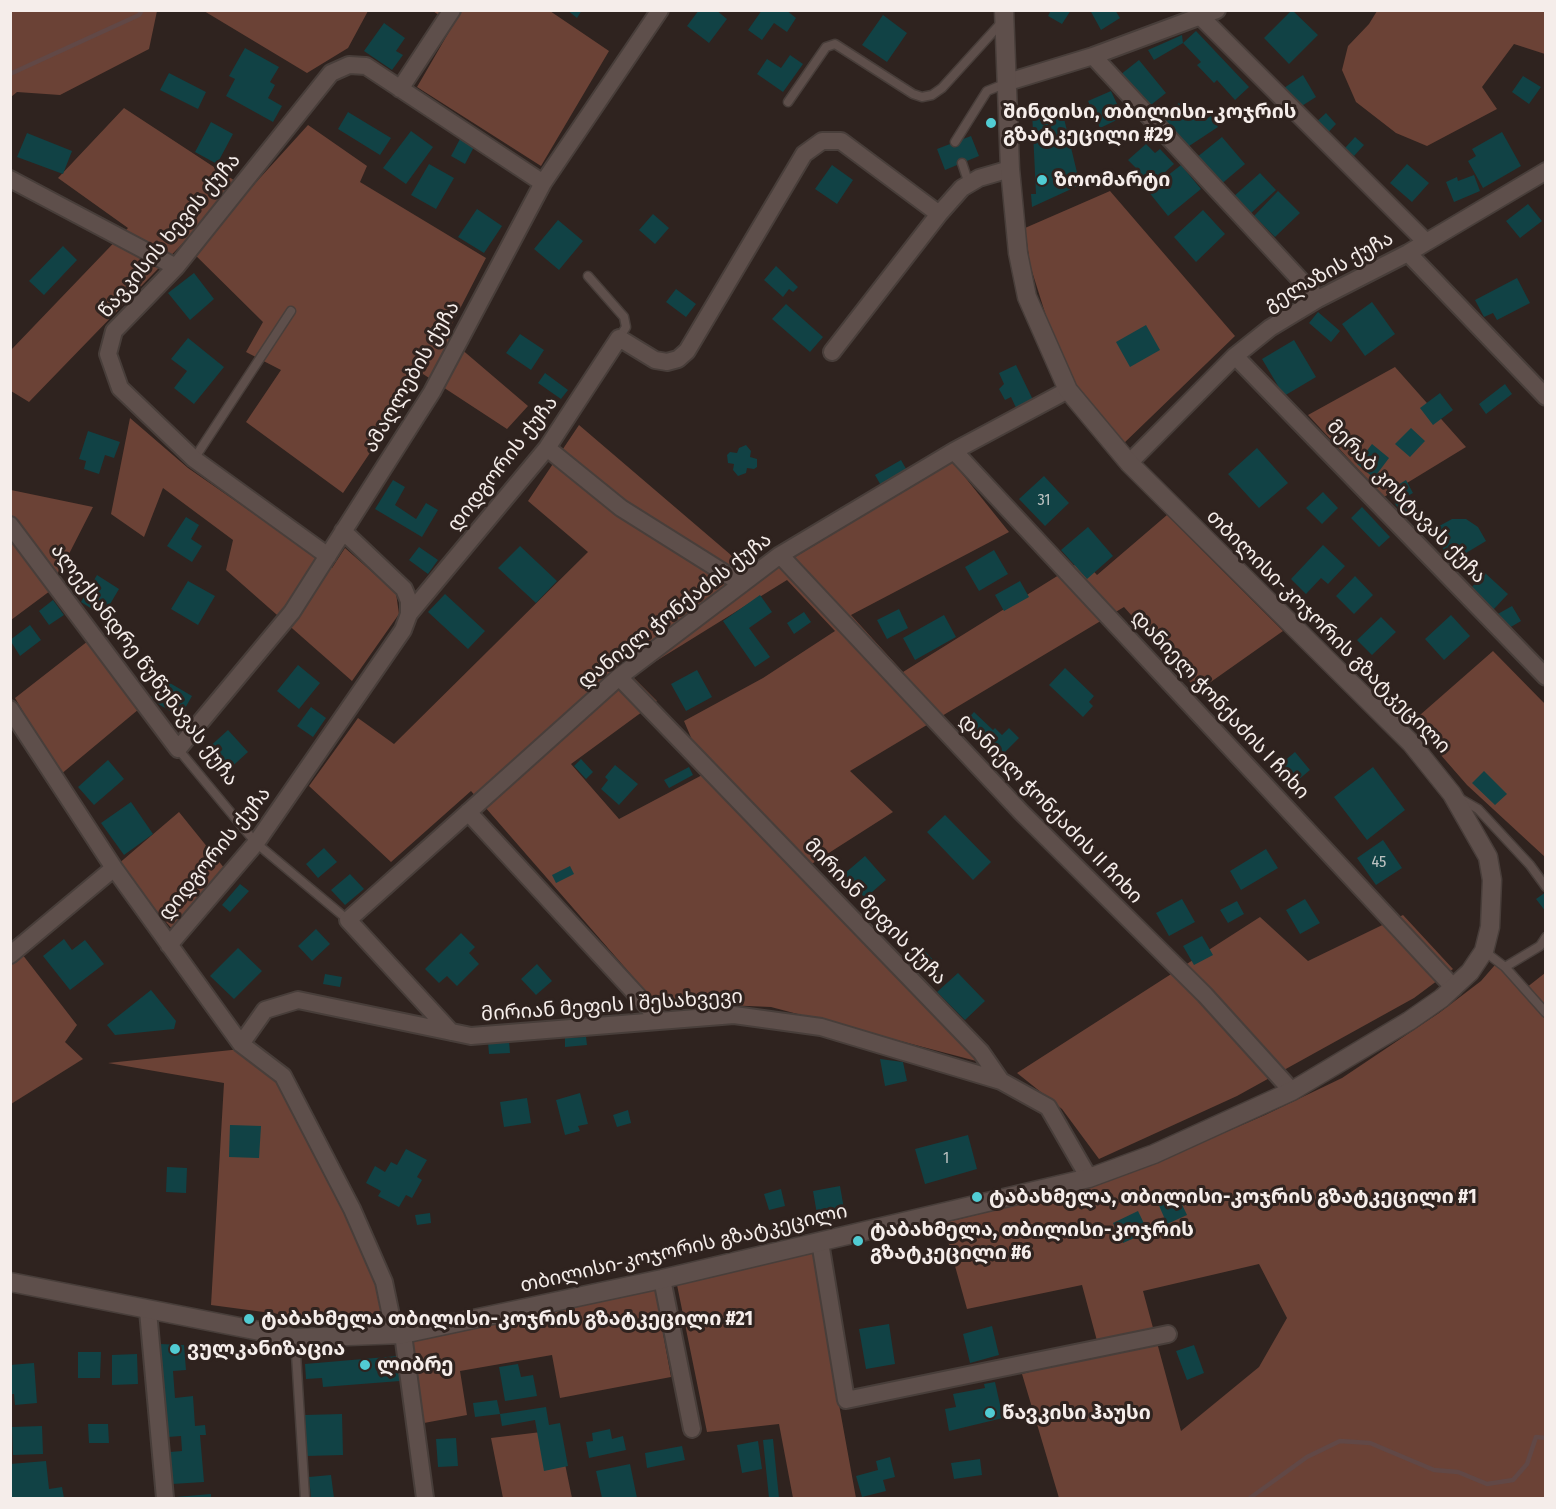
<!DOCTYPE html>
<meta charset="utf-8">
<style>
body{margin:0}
#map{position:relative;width:1556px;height:1509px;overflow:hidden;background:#2f231f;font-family:"Fira Sans Condensed",sans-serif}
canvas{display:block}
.frame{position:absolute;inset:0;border:12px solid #f5edea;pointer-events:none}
</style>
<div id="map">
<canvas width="1556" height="1509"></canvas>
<div class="frame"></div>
</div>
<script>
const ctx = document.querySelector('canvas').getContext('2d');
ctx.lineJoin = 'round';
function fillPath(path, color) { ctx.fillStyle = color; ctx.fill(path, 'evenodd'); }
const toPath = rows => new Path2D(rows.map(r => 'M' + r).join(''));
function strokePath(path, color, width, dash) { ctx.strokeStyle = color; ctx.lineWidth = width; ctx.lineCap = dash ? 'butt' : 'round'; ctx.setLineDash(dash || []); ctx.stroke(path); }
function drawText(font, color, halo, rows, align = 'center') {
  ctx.font = font + ' "Fira Sans Condensed","Noto Sans Georgian",sans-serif'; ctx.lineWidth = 6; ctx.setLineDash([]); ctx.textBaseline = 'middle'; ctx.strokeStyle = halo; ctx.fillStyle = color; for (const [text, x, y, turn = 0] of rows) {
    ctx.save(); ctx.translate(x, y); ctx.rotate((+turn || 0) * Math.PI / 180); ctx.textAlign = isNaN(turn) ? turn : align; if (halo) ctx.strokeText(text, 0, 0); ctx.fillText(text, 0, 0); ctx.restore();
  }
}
const green = toPath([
 [11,10,157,10,157,11,149,49,60,95,17,92,11,97],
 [204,11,368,11,348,48,307,73],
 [433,11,550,11,609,51,541,166,417,87,453,25],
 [1377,11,1545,11,1545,54,1514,44,1482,87,1497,109,1427,146,1396,133,1356,102,1342,70,1348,46,1369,24],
 [124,108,249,190,308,125,367,166,360,182,486,258,446,336,528,406,507,429,423,374,343,493,246,422,281,370,246,352,263,322,183,243,29,402,11,391,11,350,128,228,58,178],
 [1110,191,1235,336,1121,446,1080,399,1052,335,1030,265,1025,228],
 [1395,367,1466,447,1384,497,1308,415],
 [130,418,188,468,332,568,345,548,396,593,399,614,352,681,226,570,233,540,163,488,144,537,111,514],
 [579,425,759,579,952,461,1009,532,851,615,903,672,1083,560,1097,575,1167,515,1283,631,1198,691,1124,607,850,771,893,812,799,872,980,1062,771,1007,655,1002,471,791,391,862,309,786,358,718,394,744,588,552,528,501],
 [787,580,835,631,763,678,684,721,706,773,619,819,571,764,657,701,632,676],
 [11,490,93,507,50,591,11,620],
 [88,641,139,709,60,775,15,698],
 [1493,651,1545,704,1545,857,1467,785,1412,722],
 [179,812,225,869,172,929,117,865],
 [1403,915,1453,969,1414,998,1237,1096,1099,1159,1062,1109,1017,1073,1260,917,1308,961],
 [22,954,77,1025,65,1042,83,1059,11,1104,11,965],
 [1501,958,1526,988,1545,973,1545,1498,1059,1498,1022,1374,1100,1352,1082,1285,967,1309,943,1223,1065,1193,1145,1167,1265,1115,1342,1078,1439,1013,1481,981],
 [1259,1264,1287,1318,1259,1367,1181,1431,1143,1291],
 [241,1049,279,1081,382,1281,385,1310,350,1320,301,1317,211,1305,224,1083,108,1063],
 [814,1251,840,1410,856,1498,793,1498,779,1424,707,1432,677,1285],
 [655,1289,671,1377,560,1398,552,1355,460,1371,467,1415,424,1423,410,1339],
 [558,1430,572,1498,503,1498,491,1438]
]);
const stream = toPath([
 [10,74,139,15,142,10],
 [1250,1498,1307,1457,1340,1441,1370,1443,1434,1470,1458,1472,1487,1484,1513,1480,1527,1464,1536,1437,1546,1438]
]);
const building = toPath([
 [567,10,582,10,577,18],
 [699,10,716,10,727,19,709,43,687,26],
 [762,10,786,10,796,18,787,32,774,23,762,40,748,30],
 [1051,10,1071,10,1062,24,1048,16],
 [1090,10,1115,10,1120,18,1101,30],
 [1292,10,1318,35,1289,64,1264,38],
 [883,15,907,33,887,62,862,45],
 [384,23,405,38,396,51,403,55,392,70,364,51],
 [1196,31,1249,87,1235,100,1217,80,1214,83,1197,65,1201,62,1183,43],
 [1182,35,1183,43,1154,60,1148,50],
 [245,48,279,67,270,82,275,85,268,98,282,106,273,122,226,96,235,79,229,76],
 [790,55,803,64,783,92,757,74,767,59,781,68],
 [1139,60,1166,93,1147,108,1120,75],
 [169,73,206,92,198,109,160,90],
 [1303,75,1316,97,1297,109,1284,88],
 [1523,76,1541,87,1529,104,1512,92],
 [1111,91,1123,117,1100,128,1088,101],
 [1179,103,1189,118,1198,113,1203,121,1211,116,1218,127,1183,150,1161,115],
 [1062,110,1080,185,1032,207,1031,194,1036,194,1032,111],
 [348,112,391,138,380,155,338,129],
 [1326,113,1336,124,1324,137,1313,125],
 [211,122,233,134,217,164,195,152],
 [411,131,433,147,406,184,383,168],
 [1502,132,1521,166,1483,188,1468,161,1476,156,1472,149],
 [27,133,72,151,63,174,17,157],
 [971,136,979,156,945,170,937,149],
 [1222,137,1245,164,1219,186,1196,158],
 [1355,137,1364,145,1354,156,1345,148],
 [460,139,474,147,465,164,451,156],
 [1146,144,1155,153,1160,149,1174,164,1144,191,1128,175,1136,168,1128,160],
 [429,164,454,178,436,209,411,195],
 [1407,164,1429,183,1412,202,1390,183],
 [832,165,853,180,837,204,815,189],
 [1181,165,1201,189,1168,216,1148,191],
 [1260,173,1276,190,1249,215,1233,197],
 [1474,175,1480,191,1454,202,1446,182,1457,177,1458,181],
 [1278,191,1300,213,1275,237,1254,216],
 [1528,204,1542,221,1520,238,1506,221],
 [477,209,502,226,484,253,458,237],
 [1203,210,1225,234,1196,262,1174,237],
 [653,214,669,228,655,244,639,230],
 [558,220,583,241,559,270,534,249],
 [63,246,77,260,44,295,29,281],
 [776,266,798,287,793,292,789,289,783,297,764,280],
 [194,273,214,299,190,320,168,293],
 [1517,278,1530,303,1497,320,1493,313,1484,317,1475,300],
 [676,289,696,304,686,317,666,302],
 [1372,302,1395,334,1365,356,1342,324],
 [786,304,823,337,810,352,772,319],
 [1318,312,1340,331,1331,342,1309,323],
 [1146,325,1160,350,1130,367,1116,342],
 [520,334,544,350,531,370,506,353],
 [188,338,224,367,194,404,174,388,187,371,171,359],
 [1294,340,1316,377,1284,396,1262,359],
 [1016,365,1034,402,1017,410,1011,397,1005,400,999,389,1004,384,999,373],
 [545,373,568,390,561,399,538,383],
 [1505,384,1512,394,1486,414,1479,404],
 [1440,393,1453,410,1433,425,1420,408],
 [1411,428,1425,441,1410,457,1395,444],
 [88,431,120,442,114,458,105,455,99,474,84,469,86,461,79,459],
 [1372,444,1389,458,1374,478,1357,464],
 [746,445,751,451,750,457,757,459,757,467,754,469,747,468,746,473,738,476,733,470,734,464,728,463,727,455,730,452,737,453,739,448],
 [1257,448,1288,483,1259,508,1228,474],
 [901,460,909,474,883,489,875,475],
 [1044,476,1069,503,1045,526,1019,499],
 [393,480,405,487,395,505,416,519,426,503,438,510,422,537,375,509],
 [1406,480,1413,493,1402,499,1411,515,1404,519,1388,491],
 [1323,492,1338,508,1322,524,1306,508],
 [1362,507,1390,537,1379,547,1351,518],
 [186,517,199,525,191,539,202,546,192,562,167,546],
 [1452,519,1466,519,1478,527,1486,541,1451,562,1432,530],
 [1088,527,1113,556,1087,579,1061,550],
 [1323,545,1345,566,1328,584,1321,578,1306,594,1291,579],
 [520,546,557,581,536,603,498,568],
 [419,547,438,560,428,574,409,560],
 [994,550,1008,574,979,591,965,567],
 [1485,573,1508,594,1493,610,1470,589],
 [97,575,119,589,103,616,81,602],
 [1355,576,1373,595,1354,614,1336,596],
 [188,581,215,596,198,625,171,609],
 [1020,581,1029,597,1004,611,995,595],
 [445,594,485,631,468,649,428,612],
 [760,595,772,612,749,628,770,657,755,667,723,621],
 [53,600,64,615,49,625,39,611],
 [1512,606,1521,621,1504,631,1496,615],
 [899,609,908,628,887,639,877,620],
 [804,612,811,622,794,634,787,623],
 [944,615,956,637,915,660,903,638],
 [1451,615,1470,636,1444,660,1425,639],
 [1381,617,1396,632,1372,655,1357,640],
 [30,625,41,640,20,656,10,640],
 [298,665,320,683,299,709,277,691],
 [1065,668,1094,696,1089,702,1093,706,1083,717,1049,685],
 [697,670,712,697,686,711,671,684],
 [163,679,192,696,180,717,150,699],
 [311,707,326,718,313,737,297,726],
 [974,712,993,730,995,728,1002,735,1009,728,1019,738,996,761,961,726],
 [228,730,248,752,226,772,206,750],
 [1295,752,1310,770,1291,786,1276,768],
 [581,759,593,772,586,779,574,766],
 [108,760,124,779,94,805,78,787],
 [615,765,638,784,619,805,601,789,608,780,605,777],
 [689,767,693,775,669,788,664,780],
 [1373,767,1405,810,1367,840,1334,797],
 [1484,771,1507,794,1495,805,1472,783],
 [131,802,153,834,124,855,101,823],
 [945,815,991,862,973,880,927,832],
 [1383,840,1402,868,1376,885,1357,858],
 [324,848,337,862,318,878,306,864],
 [1266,849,1278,868,1241,890,1230,871],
 [865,856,886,880,865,898,844,874],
 [570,866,574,874,556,883,552,875],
 [350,874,364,889,345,905,331,890],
 [240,884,249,891,230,912,222,905],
 [1546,892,1546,912,1536,899],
 [1182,899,1195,922,1169,936,1156,913],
 [1305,899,1320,923,1300,934,1286,910],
 [1237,901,1244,914,1228,923,1220,910],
 [316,929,330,944,312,961,298,946],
 [461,933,475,947,469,953,479,964,457,986,447,976,439,983,425,969],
 [1202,936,1213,955,1194,965,1183,946],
 [64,939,72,950,85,940,104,964,70,990,43,956],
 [921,947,939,966,931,974,913,955],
 [238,948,262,971,234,999,210,976],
 [537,964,552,981,536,995,521,979],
 [958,973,985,1001,965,1020,937,992],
 [325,974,342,977,340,987,323,984],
 [151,990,176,1021,174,1029,115,1035,107,1025],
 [586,1037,587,1045,565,1047,565,1038],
 [509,1041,510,1053,489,1054,488,1042],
 [880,1059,903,1062,907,1081,885,1086],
 [580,1093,588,1124,578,1126,580,1131,565,1135,556,1100],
 [527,1098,531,1123,504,1127,500,1102],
 [628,1110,631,1123,617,1127,613,1115],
 [230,1125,261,1126,259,1158,229,1157],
 [968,1135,977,1169,925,1184,915,1149],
 [406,1149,427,1160,417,1177,422,1180,412,1198,406,1195,399,1207,378,1196,381,1191,366,1183,375,1166,385,1172,391,1162,397,1165],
 [167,1167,187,1168,186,1193,166,1192],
 [840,1186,844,1209,817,1214,813,1191],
 [781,1189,785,1206,769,1210,764,1194],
 [1176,1192,1187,1215,1167,1224,1157,1201],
 [1138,1211,1148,1232,1123,1243,1113,1223],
 [430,1213,431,1223,417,1225,415,1215],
 [889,1324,895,1364,866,1369,859,1329],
 [992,1326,999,1355,970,1363,963,1334],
 [160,1344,184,1345,186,1370,173,1371,175,1398,193,1396,195,1426,205,1425,206,1435,200,1435,204,1482,172,1484,170,1452,182,1451,181,1436,168,1437],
 [1194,1345,1204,1373,1187,1380,1176,1351],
 [78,1352,101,1352,100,1378,78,1378],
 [137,1354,138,1384,112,1385,112,1355],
 [398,1356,400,1381,323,1387,322,1378,306,1379,305,1364],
 [34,1363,37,1403,15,1405,14,1394,10,1394,10,1365],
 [518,1364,521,1377,533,1375,537,1396,505,1401,499,1367],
 [995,1382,1003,1418,949,1431,945,1409,956,1407,953,1394,985,1388,984,1384],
 [497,1400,500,1414,475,1417,473,1403],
 [546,1407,549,1425,560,1423,568,1466,544,1471,535,1420,502,1426,500,1414],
 [342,1414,343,1455,306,1456,305,1415],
 [88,1424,108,1424,109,1443,89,1443],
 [42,1426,43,1454,13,1455,12,1427],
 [610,1429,612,1439,623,1436,626,1450,589,1458,586,1442,593,1441,592,1433],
 [456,1438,458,1466,438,1467,436,1439],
 [773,1439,779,1498,769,1498,763,1440],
 [758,1441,762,1469,742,1473,737,1445],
 [682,1446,685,1460,647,1468,645,1453],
 [890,1457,895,1477,883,1480,886,1491,862,1497,856,1476,878,1470,876,1461],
 [980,1459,982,1475,954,1479,951,1463],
 [46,1461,49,1489,62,1487,64,1498,10,1498,10,1464],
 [630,1464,637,1498,602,1498,596,1471],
 [331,1475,334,1498,311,1498,309,1477],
 [211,1494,211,1498,176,1498,176,1497]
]);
const service = toPath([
 [788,102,826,47,835,44,913,94,922,97,932,95,942,88,1002,22],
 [955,142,987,91,1007,83],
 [962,163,969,184],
 [588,276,624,317,626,327,619,338],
 [194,459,291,311],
 [178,749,256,843,348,920],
 [1459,798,1478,809,1530,865,1546,887],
 [1484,951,1505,967,1540,946,1546,937],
 [1505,967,1546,1013],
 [295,1338,305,1498]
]);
const minor = toPath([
 [1201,17,1426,242],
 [1093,56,1318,299],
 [1008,82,1093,56,1217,10],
 [400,89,452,10],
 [10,179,176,267],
 [1408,253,1546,397],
 [832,352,939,214],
 [1235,356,1546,677],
 [547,448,621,508,742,584],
 [954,451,1454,988],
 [1129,463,1235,356,1270,328,1318,299,1408,253,1546,171],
 [10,525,178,749,292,612,432,392,543,183,660,10],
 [343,531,404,589,409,601,409,614],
 [780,555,1021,812,1205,995,1292,1091],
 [328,556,194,459,120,388,108,354,114,331,176,267,331,73,349,65,366,66,543,183],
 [619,677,981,1052,1001,1081,1048,1107,1089,1178],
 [10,709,114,868,241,1044,283,1076,352,1209,384,1282,395,1335],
 [468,812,659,1019],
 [169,945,256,843,403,630,409,614,547,448,619,338,655,360,667,362,678,359,687,351,804,154,822,141,841,141,939,214,962,188,979,178,1010,169],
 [10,955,114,868],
 [451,1032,348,920,619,677,780,555,954,451,1068,390],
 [241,1044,265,1010,298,1000,471,1036,734,1015,821,1027,1001,1081],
 [820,1242,846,1400,1168,1334],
 [662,1279,692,1429],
 [148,1311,165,1498],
 [403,1334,425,1498]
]);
const secondary = toPath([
 [10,1282,295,1338,403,1334,662,1279,1089,1178,1154,1154,1292,1091,1409,1021,1442,998,1470,972,1484,951,1490,927,1492,880,1488,857,1452,794,1411,743,1129,463,1068,390,1027,297,1018,253,1010,169,1004,10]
]);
const markers = [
 [991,123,6,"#51ccd3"],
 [1042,180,6,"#51ccd3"],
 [977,1197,6,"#51ccd3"],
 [858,1241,6,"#51ccd3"],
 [249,1319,6,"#51ccd3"],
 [175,1349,6,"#51ccd3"],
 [365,1365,6,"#51ccd3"],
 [990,1413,6,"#51ccd3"]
];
const numberNames = [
 ["31",1044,501],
 ["45",1379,863],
 ["1",946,1159]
];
const poiNames = [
 ["შინდისი, თბილისი-კოჯრის",1003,112],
 ["გზატკეცილი #29",1003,135],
 ["ზოომარტი",1054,180],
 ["ტაბახმელა, თბილისი-კოჯრის გზატკეცილი #1",989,1197],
 ["ტაბახმელა, თბილისი-კოჯრის",870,1230],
 ["გზატკეცილი #6",870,1253],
 ["ტაბახმელა თბილისი-კოჯრის გზატკეცილი #21",261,1319],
 ["ვულკანიზაცია",187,1349],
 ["ლიბრე",377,1365],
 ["წავკისი ჰაუსი",1002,1413]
];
const streetNames = [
 ["წავკისის ხევის ქუჩა",170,236,-50],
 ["გელაზის ქუჩა",1329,272,-29],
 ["ამაღლების ქუჩა",412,377,-60],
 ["დიდგორის ქუჩა",503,464,-52],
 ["მერაბ კოსტავას ქუჩა",1406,502,46],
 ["დანიელ ჭონქაძის ქუჩა",675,611,-38],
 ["თბილისი-კოჯორის გზატკეცილი",1328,632,45],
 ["ალექსანდრე წუწუნავას ქუჩა",144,665,53],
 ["დანიელ ჭონქაძის I ჩიხი",1220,705,47],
 ["დანიელ ჭონქაძის II ჩიხი",1050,809,46],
 ["დიდგორის ქუჩა",215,854,-51],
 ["მირიან მეფის ქუჩა",875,912,46],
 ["მირიან მეფის I შესახვევი",612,1006,-4],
 ["თბილისი-კოჯორის გზატკეცილი",684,1249,-13]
];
fillPath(green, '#6b4236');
strokePath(stream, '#614846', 4.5);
fillPath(building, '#114245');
strokePath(service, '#483e3a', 11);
strokePath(minor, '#483e3a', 20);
strokePath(secondary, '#483e3a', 21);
strokePath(service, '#5e4f4b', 8);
strokePath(minor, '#5e4f4b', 16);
strokePath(secondary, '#5e4f4b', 18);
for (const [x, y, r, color] of markers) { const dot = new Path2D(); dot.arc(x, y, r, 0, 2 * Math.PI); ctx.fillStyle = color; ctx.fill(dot); strokePath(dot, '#2f231f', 2); }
drawText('16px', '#bcc2c1', null, numberNames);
drawText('bold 20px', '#f5edea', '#2f231f', poiNames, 'left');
drawText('20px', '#f5edea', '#2f231f', streetNames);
</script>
